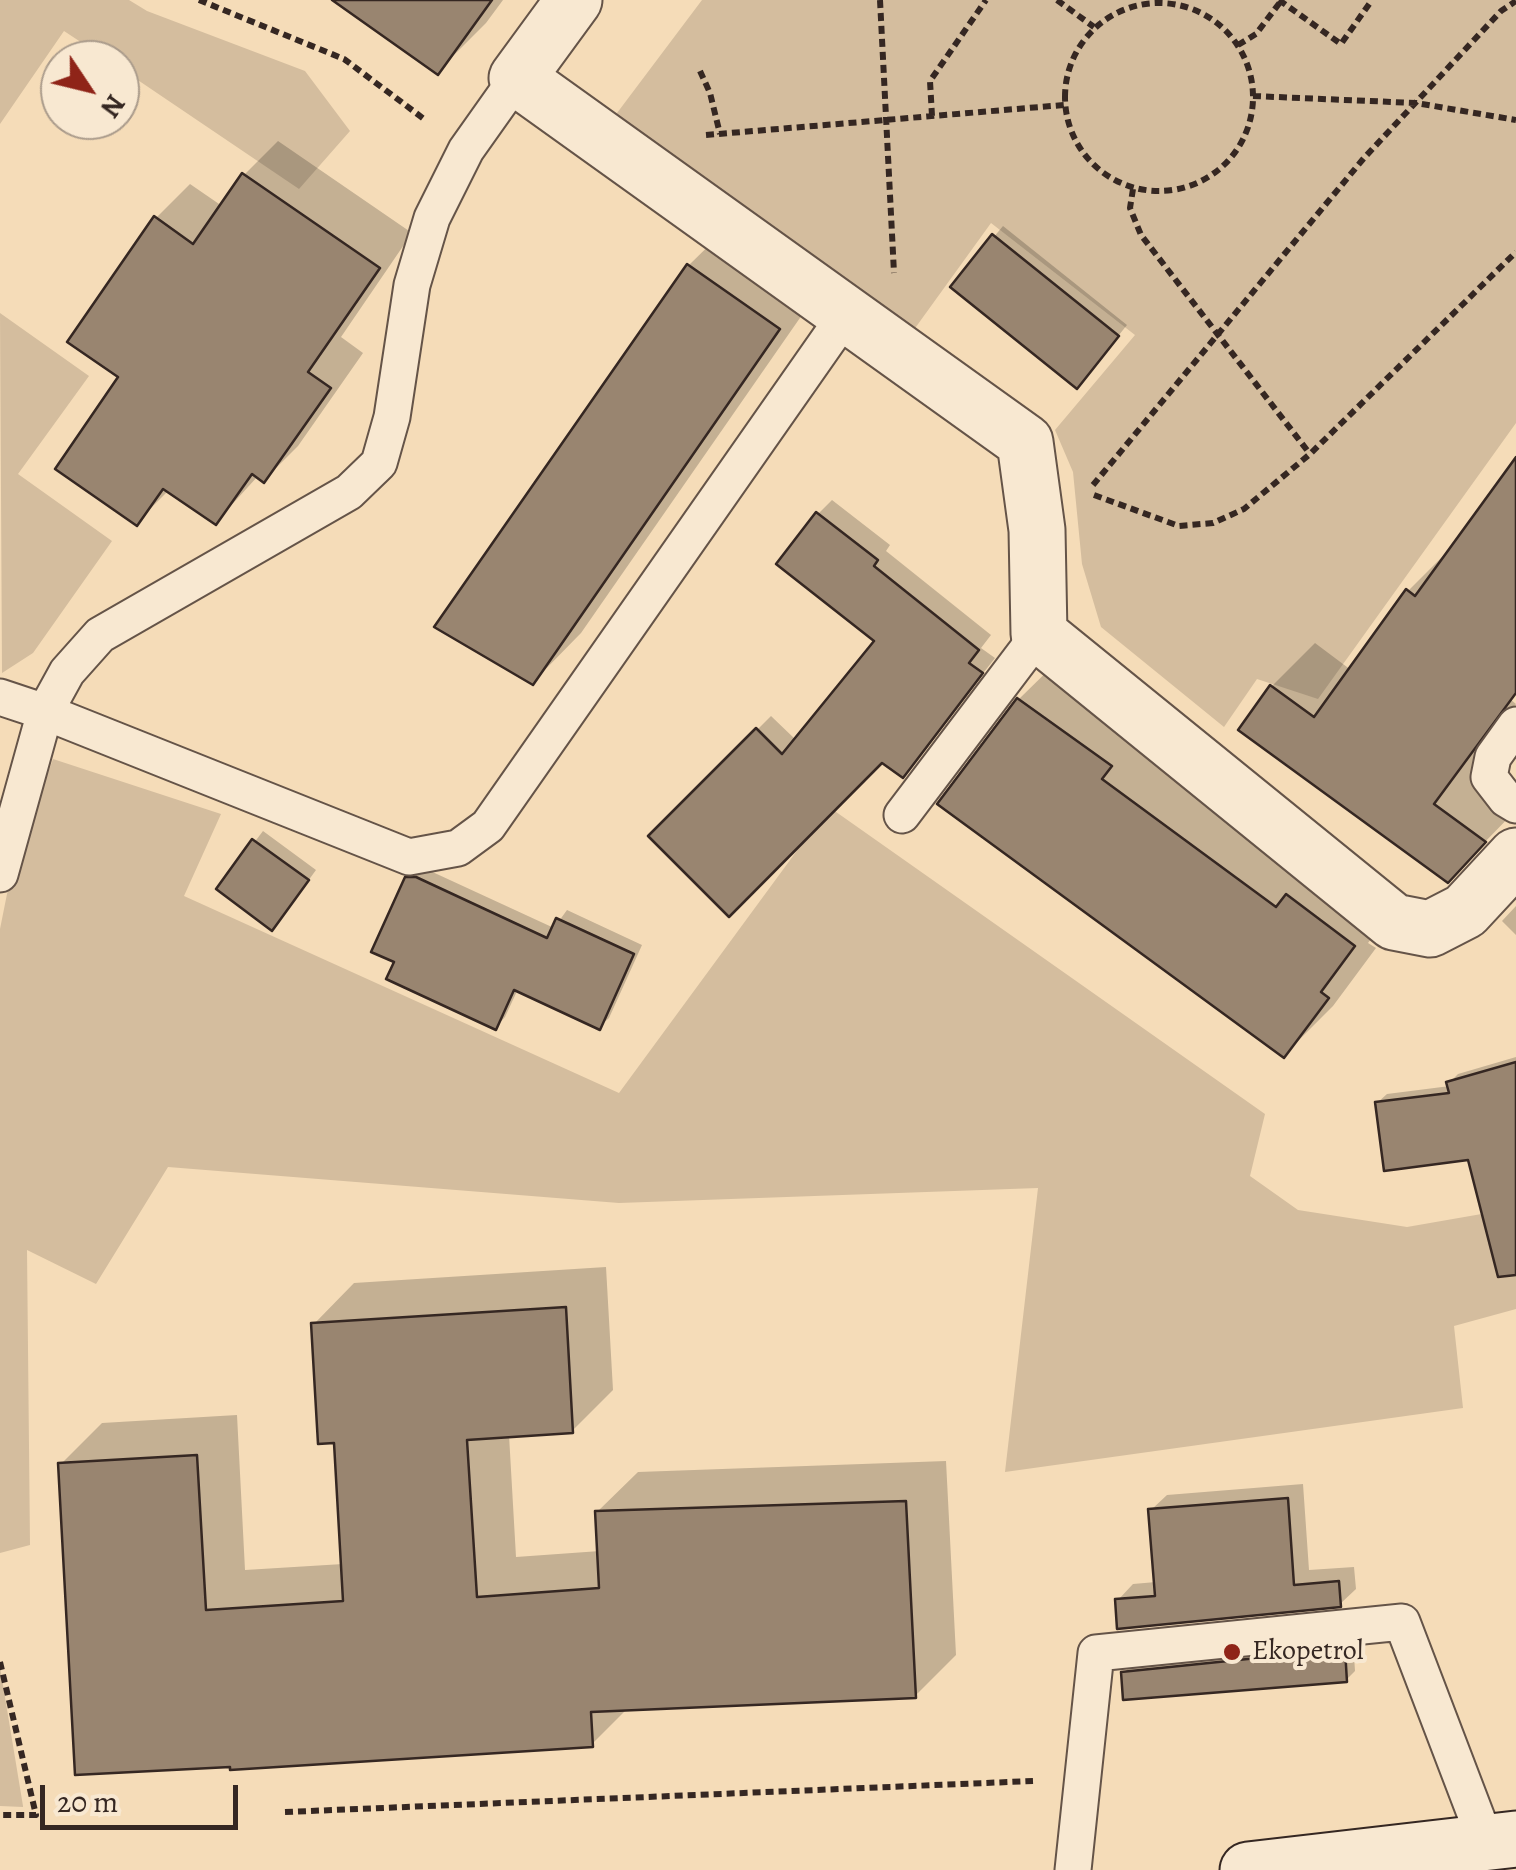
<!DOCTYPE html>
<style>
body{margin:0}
#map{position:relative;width:1516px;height:1870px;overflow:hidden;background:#f5dcb8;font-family:Alegreya,serif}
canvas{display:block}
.north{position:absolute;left:40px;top:40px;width:100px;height:100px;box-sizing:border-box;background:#f8e8d1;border:2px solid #aa9b8b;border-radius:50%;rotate:125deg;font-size:28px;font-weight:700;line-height:40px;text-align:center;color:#352722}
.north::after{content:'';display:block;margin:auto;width:35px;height:45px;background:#8f2418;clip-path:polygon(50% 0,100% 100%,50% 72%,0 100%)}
.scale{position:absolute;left:40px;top:1785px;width:198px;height:45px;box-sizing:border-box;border:5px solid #352722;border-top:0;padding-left:12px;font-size:30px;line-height:35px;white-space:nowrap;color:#352722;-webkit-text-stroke:8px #f8e8d1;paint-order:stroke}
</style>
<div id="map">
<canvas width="1516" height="1870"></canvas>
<div class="north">N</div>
<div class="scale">20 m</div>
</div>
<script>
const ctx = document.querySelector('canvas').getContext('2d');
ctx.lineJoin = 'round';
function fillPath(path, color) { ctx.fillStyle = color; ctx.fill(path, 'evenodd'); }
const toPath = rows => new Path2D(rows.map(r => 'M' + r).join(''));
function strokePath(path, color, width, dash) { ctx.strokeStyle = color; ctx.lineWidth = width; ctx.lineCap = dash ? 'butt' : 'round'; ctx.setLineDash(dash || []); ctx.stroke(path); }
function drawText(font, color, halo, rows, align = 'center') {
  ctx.font = font + ' Alegreya,serif'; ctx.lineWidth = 8; ctx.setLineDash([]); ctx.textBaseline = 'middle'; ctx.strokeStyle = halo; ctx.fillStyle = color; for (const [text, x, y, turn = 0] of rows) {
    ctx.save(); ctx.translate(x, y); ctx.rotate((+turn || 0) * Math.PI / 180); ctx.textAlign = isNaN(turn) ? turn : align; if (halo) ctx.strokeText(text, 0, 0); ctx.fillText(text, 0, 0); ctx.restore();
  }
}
const green = toPath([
 [0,0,129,0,147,11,305,71,350,131,299,189,120,68,120,60,108,60,64,31,0,124],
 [702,0,1516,0,1516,423,1318,699,1257,679,1224,727,1101,627,1082,564,1073,472,1055,430,1135,335,991,223,913,331,608,125],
 [0,313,89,376,18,474,112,541,33,653,2,673],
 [53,759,221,814,184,896,619,1093,829,807,1265,1114,1250,1176,1298,1210,1407,1227,1516,1208,1516,1309,1454,1326,1463,1408,1005,1472,1038,1188,619,1203,168,1167,96,1284,27,1250,30,1545,0,1553,0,929,11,874],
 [0,1667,23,1806,23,1807,0,1806]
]);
const shadow = toPath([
 [352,0,503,0,486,23,438,71],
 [278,141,412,233,341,337,363,353,298,446,264,480,258,476,216,522,169,490,136,523,122,377,156,218,190,184,222,206,244,175],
 [737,218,827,279,581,633,533,682,688,266],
 [1003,226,1127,325,1086,376,953,286],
 [1516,461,1516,693,1510,699,1516,704,1476,760,1516,810,1448,880,1272,686,1315,643,1351,670,1408,591,1451,548],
 [832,500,890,545,886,551,991,635,981,648,995,658,903,775,882,760,651,836,771,716,796,740,878,640,818,514],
 [1068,651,1402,896,1368,943,1376,948,1333,1006,1284,1055,941,803,1019,699],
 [263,831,316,870,281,918,219,889],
 [417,869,426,869,554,928,567,910,642,945,609,1018,599,1027,518,989,505,1017,496,1027,397,961,407,879],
 [1516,906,1516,935,1502,921],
 [1516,1057,1516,1177,1469,1157,1377,1103,1387,1094,1450,1086,1449,1083,1458,1074],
 [606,1267,613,1390,572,1431,509,1435,516,1557,600,1551,597,1512,638,1472,946,1461,956,1655,915,1696,628,1708,592,1744,232,1764,61,1464,102,1423,237,1415,245,1570,343,1564,336,1440,314,1324,354,1283],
 [1303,1484,1309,1570,1354,1567,1356,1589,1340,1604,1118,1600,1133,1584,1156,1582,1151,1510,1167,1495],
 [1353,1641,1355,1671,1346,1680,1123,1673,1133,1664]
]);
const building = toPath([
 [332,0,492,0,438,75,332,0],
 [242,173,380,268,308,372,331,388,264,483,252,474,216,525,163,489,137,526,55,469,118,377,67,342,154,216,193,244,242,173],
 [992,234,1119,336,1077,389,950,287,992,234],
 [687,264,780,329,533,685,434,627,687,264],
 [1516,457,1516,693,1434,804,1486,842,1448,883,1238,730,1270,685,1314,717,1406,589,1415,596,1516,457],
 [816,512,878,560,874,566,979,650,969,663,983,673,903,778,882,763,729,917,648,836,756,728,782,754,874,641,776,564,816,512],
 [1017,698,1112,766,1102,779,1276,907,1286,894,1355,946,1321,992,1329,998,1284,1058,937,804,1017,698],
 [252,839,309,880,272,931,216,889,252,839],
 [405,877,416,877,547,938,556,918,634,954,600,1030,514,990,496,1030,386,979,394,962,371,952,405,877],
 [1516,1062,1516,1275,1498,1277,1468,1160,1384,1171,1375,1102,1449,1093,1446,1082,1516,1062],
 [566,1307,573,1433,467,1440,477,1597,599,1588,595,1511,906,1501,916,1698,591,1712,593,1747,230,1770,230,1767,75,1775,58,1463,197,1455,206,1610,343,1601,334,1443,318,1444,311,1323,566,1307],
 [1288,1498,1294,1585,1339,1581,1341,1607,1117,1629,1115,1599,1155,1596,1148,1509,1288,1498],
 [1345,1649,1347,1682,1123,1700,1121,1672,1345,1649]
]);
const path = toPath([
 [199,0,344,59,424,119],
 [880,0,894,273],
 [1057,0,1094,27],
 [1279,0,1341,44,1372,0],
 '1065 97a94 94 0 1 1 188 0a94 94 0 1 1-188 0Z',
 [1238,45,1256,34,1281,1],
 [700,71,710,93,720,134],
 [1253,96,1416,103,1516,120],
 [932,116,930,81,986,0],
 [706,135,1064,105],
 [1133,189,1130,208,1141,235,1310,454],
 [1093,485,1364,158,1501,11,1516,1],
 [1094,495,1179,526,1213,523,1244,509,1310,454,1516,252],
 [0,1662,36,1815,0,1815],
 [285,1812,1033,1781]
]);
const lane = toPath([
 [0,697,45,712,67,672,100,635,349,492,379,463,392,417,412,285,432,218,466,150,517,78],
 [1516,725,1493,757,1489,777,1506,799,1516,805],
 [902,815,1039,634],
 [0,874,45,712,409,857,458,848,488,826,847,313],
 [1073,1870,1096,1653,1402,1622,1486,1842]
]);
const street = toPath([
 [574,0,517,78,1025,442,1037,530,1039,634,1394,922,1430,929,1465,911,1516,856]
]);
const secondary = toPath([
 [1248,1870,1516,1839]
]);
const markers = [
 [1232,1652,10,"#8f2418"]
];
const poiNames = [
 ["Ekopetrol",1252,1652]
];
fillPath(green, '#d4bd9e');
fillPath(shadow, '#0003');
fillPath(building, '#998570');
strokePath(building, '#352722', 2.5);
strokePath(lane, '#655448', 39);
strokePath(street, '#655448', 59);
strokePath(secondary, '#352722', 59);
strokePath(path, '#352722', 6, [8, 5]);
strokePath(lane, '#f8e8d1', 35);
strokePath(street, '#f8e8d1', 55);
strokePath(secondary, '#f8e8d1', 55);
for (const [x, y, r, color] of markers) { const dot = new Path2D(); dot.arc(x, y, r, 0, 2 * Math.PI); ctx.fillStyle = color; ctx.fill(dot); strokePath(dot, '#f8e8d1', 4); }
drawText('28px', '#352722', '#f8e8d1', poiNames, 'left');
</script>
